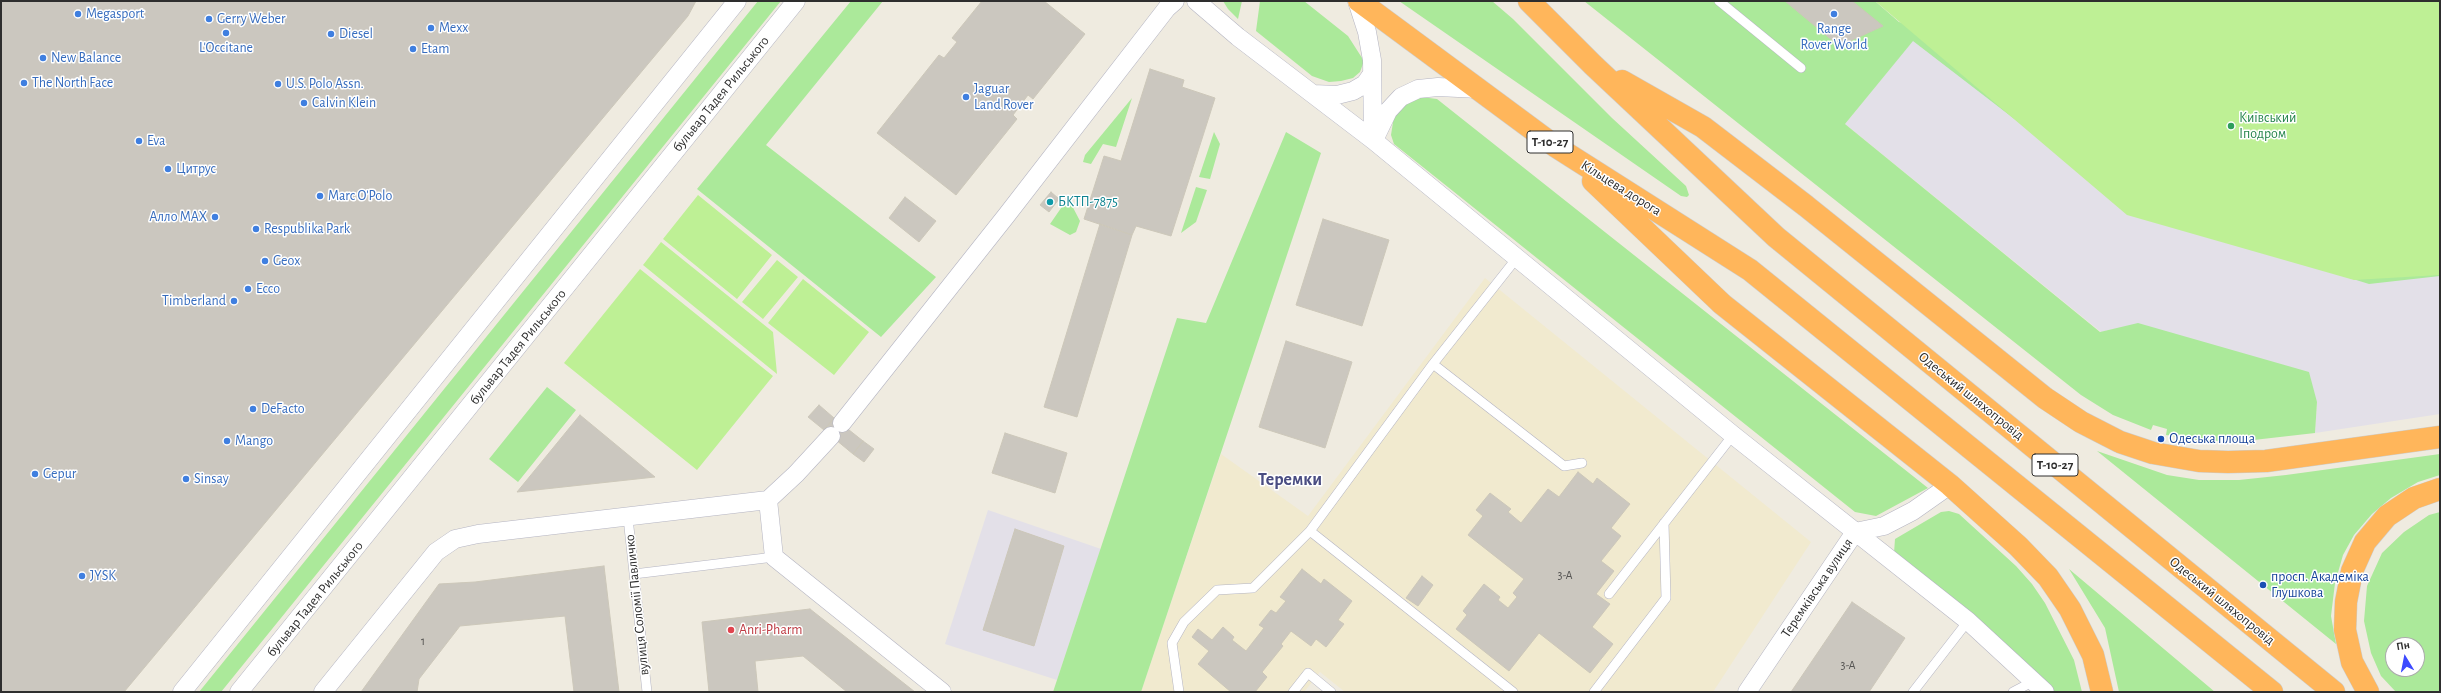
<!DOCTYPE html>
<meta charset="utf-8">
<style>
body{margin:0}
#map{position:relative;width:2441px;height:693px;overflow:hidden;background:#efebe0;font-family:"Alegreya Sans",sans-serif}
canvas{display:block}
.frame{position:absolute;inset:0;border:2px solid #2e2e2e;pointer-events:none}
.north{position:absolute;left:2385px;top:637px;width:40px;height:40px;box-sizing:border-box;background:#fff;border:1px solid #ababab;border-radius:50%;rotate:350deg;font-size:11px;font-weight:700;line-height:16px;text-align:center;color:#2e2e2e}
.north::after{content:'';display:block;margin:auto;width:14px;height:18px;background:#3d4aff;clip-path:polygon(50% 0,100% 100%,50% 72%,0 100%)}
</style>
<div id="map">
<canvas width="2441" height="693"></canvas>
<div class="frame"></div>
<div class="north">Пн</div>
</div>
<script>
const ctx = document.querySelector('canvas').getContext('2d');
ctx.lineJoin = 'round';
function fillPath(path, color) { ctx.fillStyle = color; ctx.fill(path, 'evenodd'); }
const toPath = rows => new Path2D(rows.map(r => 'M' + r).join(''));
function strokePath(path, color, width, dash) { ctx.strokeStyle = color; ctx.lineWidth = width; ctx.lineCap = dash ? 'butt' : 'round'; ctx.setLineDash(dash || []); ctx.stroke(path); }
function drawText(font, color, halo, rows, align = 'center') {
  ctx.font = font + ' "Alegreya Sans",sans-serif'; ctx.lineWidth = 3; ctx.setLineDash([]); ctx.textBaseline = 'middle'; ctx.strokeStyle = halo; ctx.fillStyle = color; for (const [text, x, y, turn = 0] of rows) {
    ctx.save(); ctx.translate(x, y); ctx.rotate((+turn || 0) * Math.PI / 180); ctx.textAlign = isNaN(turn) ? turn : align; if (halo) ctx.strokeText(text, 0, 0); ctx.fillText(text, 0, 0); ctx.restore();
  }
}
const industrial = toPath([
 [1916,36,2440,275,2440,414,2315,433,2317,402,2114,329,2101,332,1845,124],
 [988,510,1101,549,1057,680,945,644]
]);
const education = toPath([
 [1485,278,1811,542,1713,692,1345,692,1320,672,1304,692,1141,692,1221,454,1308,516]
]);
const green = toPath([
 [758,1,781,1,221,692,199,692],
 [851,1,883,1,766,145,936,277,881,337,697,189],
 [1223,1,1242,1,1238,19,1228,9],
 [1260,1,1304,1,1348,36,1364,61,1360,72,1353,78,1341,81,1329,82,1312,76,1256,31],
 [1399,1,1492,1,1513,19,1612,118,1686,186,1689,195,1687,197,1681,196],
 [1584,1,1875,1,1899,22,2440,144,2440,276,2369,284,2134,211,1913,41,1845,124,2100,332,2138,323,2309,372,2317,402,2315,433,2236,442,2198,440,2166,435,2167,429,2153,425,2151,430,2113,415,2081,395],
 [1421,97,1437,99,1928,488,1876,516,1855,512,1394,144,1391,135,1394,116,1400,107],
 [1132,98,1116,147,1103,144,1091,164,1083,162,1085,155],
 [1214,132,1220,144,1210,179,1199,177],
 [1286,132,1321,153,1141,692,1053,692,1177,318,1206,323],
 [1196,187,1207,190,1196,222,1181,233],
 [1068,198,1080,221,1076,232,1070,235,1050,224],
 [547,387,576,410,518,482,489,459],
 [2097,451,2167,475,2199,480,2239,480,2286,475,2440,454,2440,475,2418,482,2391,498,2372,514,2354,535,2343,555,2335,583,2331,616,2336,644],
 [1949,511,1959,514,2016,566,2032,584,2045,603,2074,660,2082,692,2052,692,2043,678,1894,553,1895,539,1941,512],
 [2440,512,2440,692,2396,692,2381,676,2371,653,2364,621,2367,586,2382,553,2404,532,2429,515],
 [2393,645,2417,645,2417,669,2393,669],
 [2069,569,2215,692,2119,692,2105,628]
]);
const pitch = toPath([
 [1875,1,2440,1,2440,275,2354,280,2127,215],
 [698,195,772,255,737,299,663,239],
 [661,242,773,332,777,374,643,265],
 [777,260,798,277,763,319,742,302],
 [640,269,773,376,697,470,564,363],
 [803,279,869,332,834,375,768,323]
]);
const building = toPath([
 [1,1,696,1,688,16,124,692,1,692,1,1],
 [982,1,1044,1,1085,34,1033,99,1028,95,1013,115,1017,119,956,195,877,133,939,55,944,58,957,42,952,38,982,1],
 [1785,1,1852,1,1883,26,1839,46,1785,1],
 [1150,69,1184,80,1182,87,1215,98,1171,236,1136,226,1132,235,1084,219,1104,156,1121,161,1150,69],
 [1051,192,1059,199,1049,212,1040,205,1051,192],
 [905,197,936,221,919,242,889,218,905,197],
 [1323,219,1389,240,1362,326,1296,305,1323,219],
 [1100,224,1132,235,1077,417,1044,407,1100,224],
 [1286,341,1352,362,1325,448,1259,427,1286,341],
 [819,405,834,418,824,430,808,417,819,405],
 [580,415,655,477,517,492,580,415],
 [834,418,863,441,853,454,824,430,834,418],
 [1005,433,1067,453,1055,493,992,473,1005,433],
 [863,441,874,449,864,462,853,454,863,441],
 [1578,472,1593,484,1597,478,1630,504,1611,528,1621,536,1601,561,1614,571,1596,594,1610,604,1592,627,1613,644,1590,673,1539,633,1509,671,1456,629,1467,615,1463,611,1484,584,1500,597,1498,600,1508,608,1517,597,1513,593,1524,579,1468,535,1483,516,1476,510,1490,493,1511,509,1508,512,1521,523,1548,489,1559,497,1578,472],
 [1015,529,1064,546,1034,646,983,630,1015,529],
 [604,566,619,692,574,692,565,616,460,626,419,679,417,692,361,692,439,584,475,582,604,566],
 [1302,569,1321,584,1324,579,1352,601,1338,620,1344,624,1326,647,1316,639,1311,646,1291,631,1281,644,1283,646,1262,672,1267,677,1255,692,1231,692,1198,664,1209,651,1192,637,1198,629,1212,640,1223,627,1234,637,1232,640,1246,651,1264,628,1259,625,1271,610,1276,613,1286,601,1280,597,1302,569],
 [1422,576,1433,585,1418,606,1406,598,1422,576],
 [1852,602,1905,638,1869,692,1791,692,1852,602],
 [810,609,915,692,847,692,803,656,755,661,758,692,709,692,702,622,810,609]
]);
const lane = toPath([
 [1719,1,1801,68],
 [1433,364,1564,466,1582,463],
 [628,518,647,692],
 [634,574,774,557],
 [1609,594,1733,435],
 [1179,692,1172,643,1184,622,1217,590,1253,588,1310,531],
 [1293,692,1308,673,1331,692],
 [1513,692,1310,531,1433,364,1516,259],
 [1594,692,1666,598,1664,523],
 [1913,692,1968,621],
 [2013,692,2034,681]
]);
const street = toPath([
 [1196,1,1238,37,1373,140,1733,435,1968,621,2045,692],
 [1357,1,1367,32,1372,60,1373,140],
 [1313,94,1337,95,1353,91,1365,84,1372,74],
 [1375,138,1388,111,1401,97,1418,89,1438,87,1479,89],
 [842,423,1006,216,1167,8,1175,1],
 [831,436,796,474,768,500,774,557,942,692],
 [182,692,737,1],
 [239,692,796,1],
 [323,692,436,552,455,539,478,534,768,500],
 [1747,692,1855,532,1884,526,1913,511,1950,485]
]);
const highway = toPath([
 [1359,1,1555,146,1750,270,2272,692],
 [1529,1,1593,65,1776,237,2334,692],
 [1622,81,1703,127,1806,206,2045,398,2081,422,2120,442,2153,453,2199,461,2228,462,2266,461,2440,437],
 [1593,181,1722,304,1950,485,2018,546,2048,577,2070,609,2093,655,2102,692],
 [2368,692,2352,662,2345,630,2346,602,2352,571,2365,542,2387,516,2414,498,2440,489]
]);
const markers = [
 [78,14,4,"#3f7fe0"],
 [1834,14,4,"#3f7fe0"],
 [209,19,4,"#3f7fe0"],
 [431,28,4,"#3f7fe0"],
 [226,33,4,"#3f7fe0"],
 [331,34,4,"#3f7fe0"],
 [413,49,4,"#3f7fe0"],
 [43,58,4,"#3f7fe0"],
 [24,83,4,"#3f7fe0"],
 [278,84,4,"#3f7fe0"],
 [966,97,4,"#3f7fe0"],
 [304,103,4,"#3f7fe0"],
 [2231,126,4,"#2e9e5b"],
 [139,141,4,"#3f7fe0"],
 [168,169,4,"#3f7fe0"],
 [320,196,4,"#3f7fe0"],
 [1050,202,4,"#0f9aa8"],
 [215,217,4,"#3f7fe0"],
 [256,229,4,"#3f7fe0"],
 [265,261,4,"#3f7fe0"],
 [248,289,4,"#3f7fe0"],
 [234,301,4,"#3f7fe0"],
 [253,409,4,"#3f7fe0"],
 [2161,439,4,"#1a4fb4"],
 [227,441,4,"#3f7fe0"],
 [35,474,4,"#3f7fe0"],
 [186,479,4,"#3f7fe0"],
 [82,576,4,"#3f7fe0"],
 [2263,585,4,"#1a4fb4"],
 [731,630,4,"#e0444e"]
];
const numberNames = [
 ["3-А",1565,575],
 ["1",423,641],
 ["3-А",1848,665]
];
const shields = [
 [1550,142,46],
 [2055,465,46]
];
const shieldNames = [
 ["Т-10-27",1550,142],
 ["Т-10-27",2055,465]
];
const shopNames = [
 ["Megasport",86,14],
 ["Gerry Weber",217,19],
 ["Mexx",439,28],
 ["Range",1834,29,"center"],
 ["Rover World",1834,45,"center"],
 ["Diesel",339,34],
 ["L'Occitane",226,48,"center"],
 ["Etam",421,49],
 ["New Balance",51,58],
 ["The North Face",32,83],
 ["U.S. Polo Assn.",286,84],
 ["Jaguar",974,89],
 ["Land Rover",974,105],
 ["Calvin Klein",312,103],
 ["Eva",147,141],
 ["Цитрус",176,169],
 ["Marc O'Polo",328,196],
 ["Алло MAX",207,217,"right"],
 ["Respublika Park",264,229],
 ["Geox",273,261],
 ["Ecco",256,289],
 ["Timberland",226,301,"right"],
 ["DeFacto",261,409],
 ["Mango",235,441],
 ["Gepur",43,474],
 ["Sinsay",194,479],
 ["JYSK",90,576]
];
const streetNames = [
 ["бульвар Тадея Рильського",721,94,-51],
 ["Кільцева дорога",1621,188,32],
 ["бульвар Тадея Рильського",518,347,-51],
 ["Одеський шляхопровід",1971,396,39],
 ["Теремківська вулиця",1817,588,-56],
 ["бульвар Тадея Рильського",315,599,-51],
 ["Одеський шляхопровід",2222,601,39],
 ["вулиця Соломії Павличко",637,605,-96]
];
const leisureNames = [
 ["Київський",2239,118],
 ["Іподром",2239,134]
];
const cultureNames = [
 ["БКТП-7875",1058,202]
];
const transitNames = [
 ["Одеська площа",2169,439],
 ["просп. Академіка",2271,577],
 ["Глушкова",2271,593]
];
const healthNames = [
 ["Anri-Pharm",739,630]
];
const districtNames = [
 ["Теремки",1290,480]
];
fillPath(industrial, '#e3e0e8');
fillPath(education, '#f1eacf');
fillPath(green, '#abe99a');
fillPath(pitch, '#bef095');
fillPath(building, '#cbc7bf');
strokePath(building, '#ccc7b9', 1);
strokePath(lane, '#b4b4c2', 10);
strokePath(street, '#b4b4c2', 19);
strokePath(highway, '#cdcdcd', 23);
strokePath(lane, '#fff', 9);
strokePath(street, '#fff', 18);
strokePath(highway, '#ffb65b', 22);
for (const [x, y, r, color] of markers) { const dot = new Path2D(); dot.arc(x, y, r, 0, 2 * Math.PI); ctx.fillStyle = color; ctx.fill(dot); strokePath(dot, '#fff', 1.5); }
drawText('12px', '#555452', null, numberNames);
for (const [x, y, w] of shields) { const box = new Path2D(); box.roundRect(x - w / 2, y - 11, w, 22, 3); ctx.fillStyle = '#fff'; ctx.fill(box); strokePath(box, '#2e2e2e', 1); }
drawText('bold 13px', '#2e2e2e', null, shieldNames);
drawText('14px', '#366cbe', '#fff', shopNames, 'left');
drawText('14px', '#2e2e2e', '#fff', streetNames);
drawText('14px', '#27864d', '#fff', leisureNames, 'left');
drawText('14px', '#0d838f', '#fff', cultureNames, 'left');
drawText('14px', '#164399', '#fff', transitNames, 'left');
drawText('14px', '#be3a42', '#fff', healthNames, 'left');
drawText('bold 18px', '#4a4d82', '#fff', districtNames);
</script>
